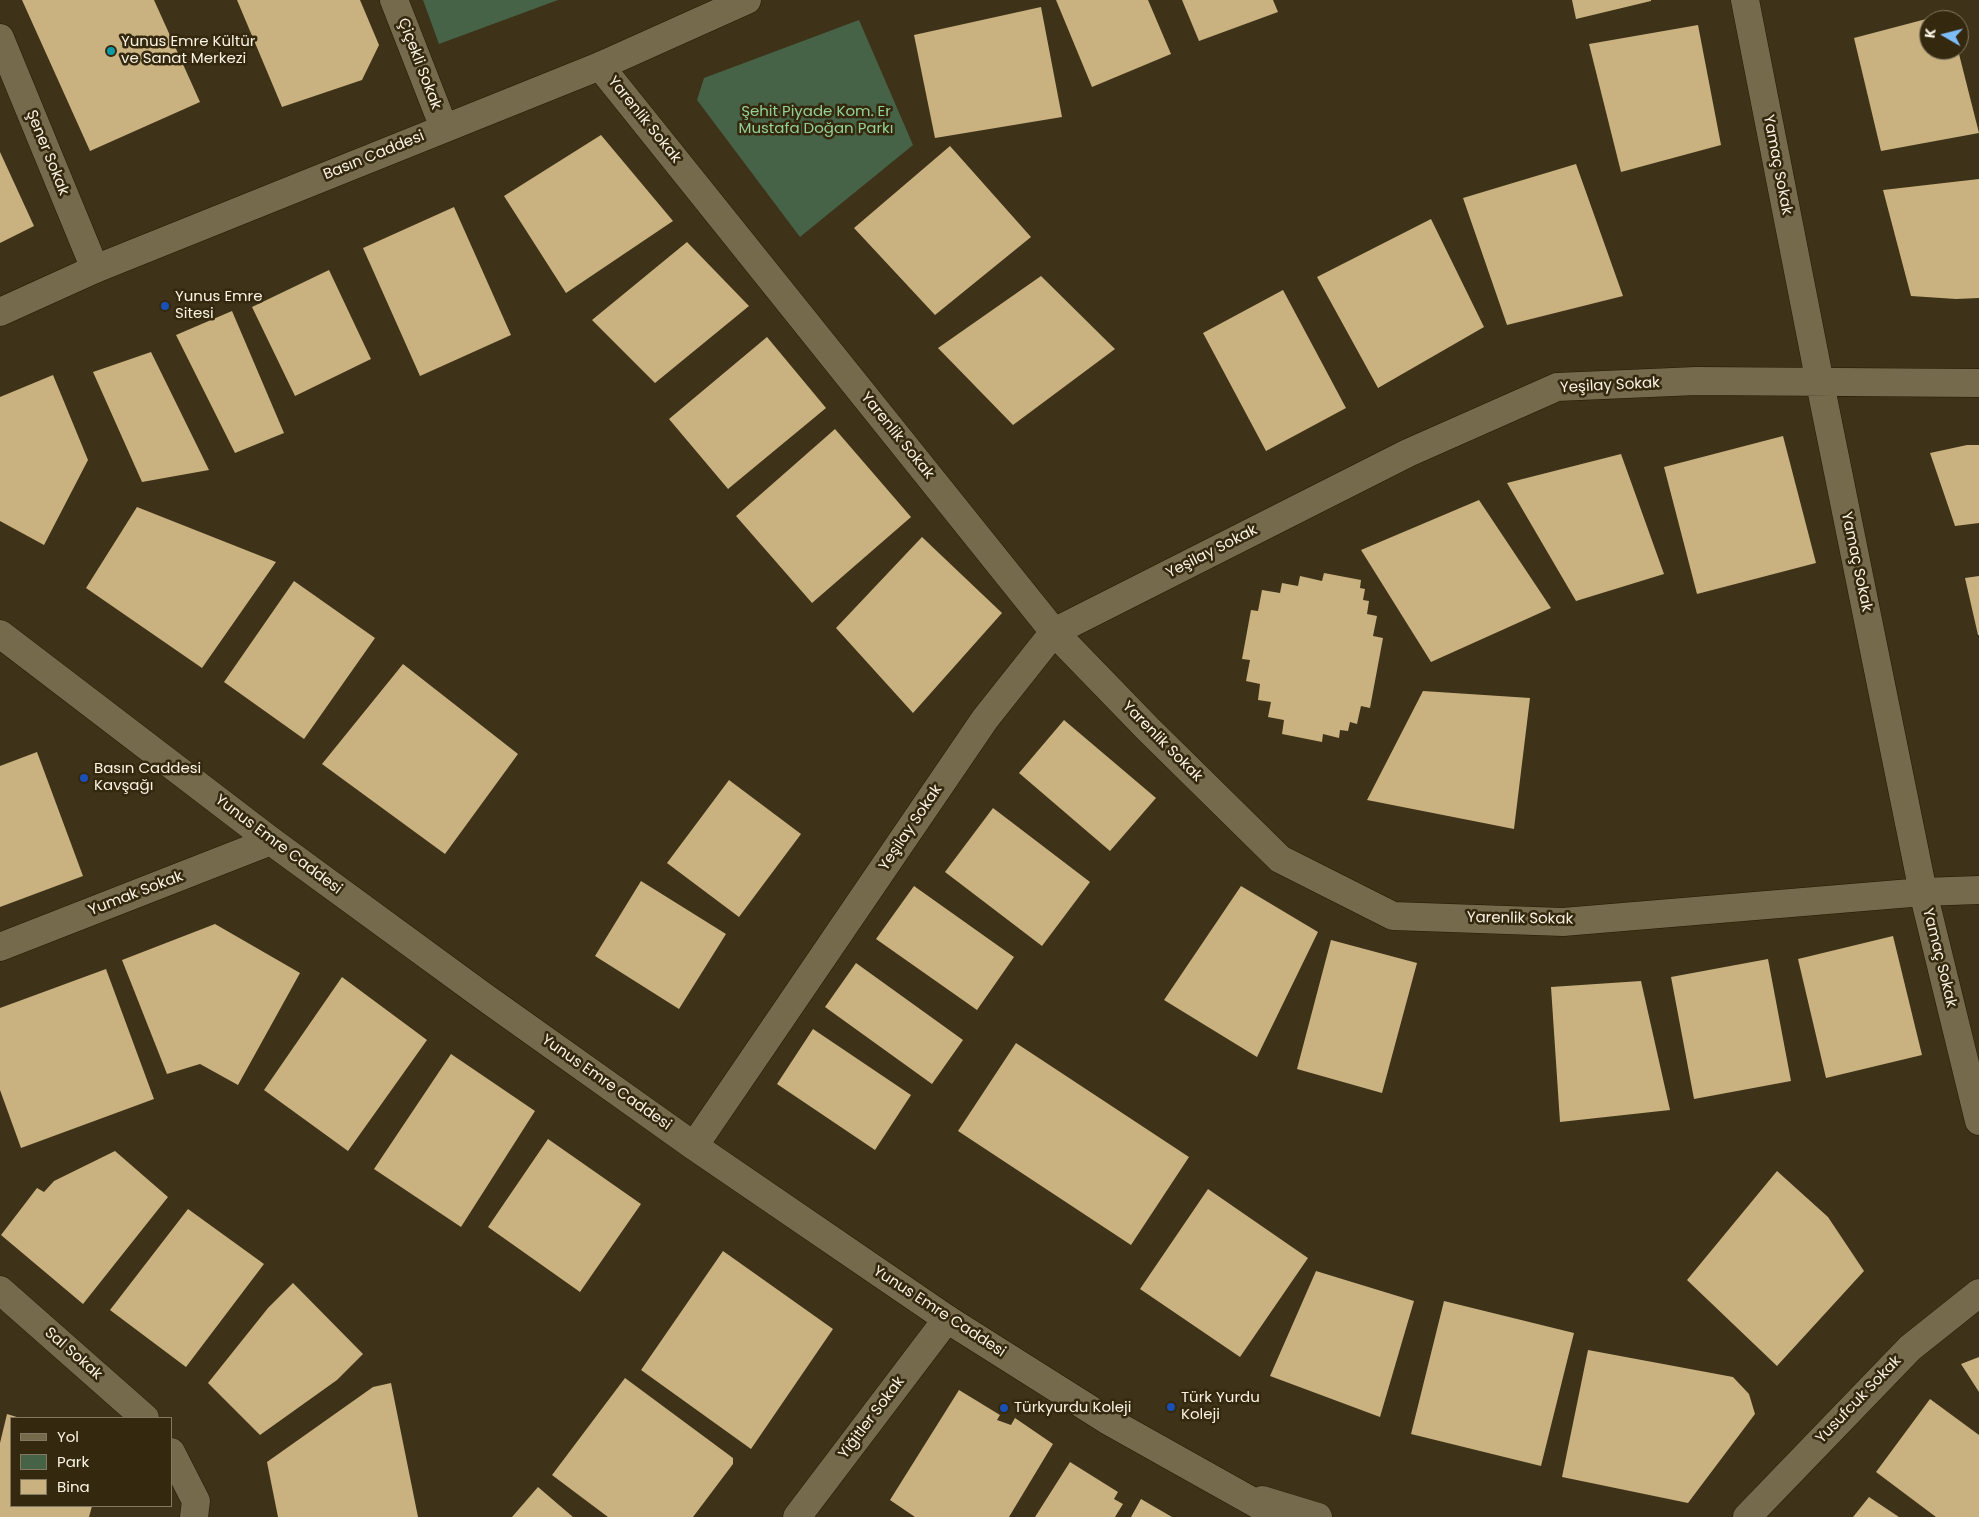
<!DOCTYPE html>
<meta charset="utf-8">
<style>
body{margin:0}
#map{position:relative;width:1979px;height:1517px;overflow:hidden;background:#3e3218;font-family:Poppins,sans-serif}
canvas{display:block}
.legend{position:absolute;left:10px;top:1417px;width:162px;height:90px;box-sizing:border-box;background:#34280e;border:1px solid #837963;margin:0;padding:6px 9px;list-style:none;font-size:15px;color:#faf3e3}
.legend li{display:flex;align-items:center;gap:10px;height:25px}
.legend b{width:25px;border:1px solid #837963}
.north{position:absolute;left:1919px;top:10px;width:50px;height:50px;box-sizing:border-box;background:#34280e;border:1px solid #837963;border-radius:50%;rotate:278deg;font-size:14px;font-weight:700;line-height:20px;text-align:center;color:#faf3e3}
.north::after{content:'';display:block;margin:auto;width:18px;height:22px;background:#7ebdf9;clip-path:polygon(50% 0,100% 100%,50% 72%,0 100%)}
</style>
<div id="map">
<canvas width="1979" height="1517"></canvas>
<ul class="legend">
<li><b style="height:6px;background:#766a4d"></b>Yol</li>
<li><b style="height:14px;background:#466347"></b>Park</li>
<li><b style="height:14px;background:#c9b280"></b>Bina</li>
</ul>
<div class="north">K</div>
</div>
<script>
const ctx = document.querySelector('canvas').getContext('2d');
ctx.lineJoin = 'round';
function fillPath(path, color) { ctx.fillStyle = color; ctx.fill(path, 'evenodd'); }
const toPath = rows => new Path2D(rows.map(r => 'M' + r).join(''));
function strokePath(path, color, width, dash) { ctx.strokeStyle = color; ctx.lineWidth = width; ctx.lineCap = dash ? 'butt' : 'round'; ctx.setLineDash(dash || []); ctx.stroke(path); }
function drawText(font, color, halo, rows, align = 'center') {
  ctx.font = font + ' Poppins,sans-serif'; ctx.lineWidth = 5; ctx.setLineDash([]); ctx.textBaseline = 'middle'; ctx.strokeStyle = halo; ctx.fillStyle = color; for (const [text, x, y, turn = 0] of rows) {
    ctx.save(); ctx.translate(x, y); ctx.rotate((+turn || 0) * Math.PI / 180); ctx.textAlign = isNaN(turn) ? turn : align; if (halo) ctx.strokeText(text, 0, 0); ctx.fillText(text, 0, 0); ctx.restore();
  }
}
const green = toPath([
 [423,0,558,0,439,44],
 [859,20,913,145,800,237,697,100,704,78]
]);
const building = toPath([
 [22,0,154,0,200,102,90,151],
 [237,0,360,0,379,45,362,80,282,107],
 [1056,0,1148,0,1171,54,1092,87],
 [1182,0,1273,0,1278,12,1199,41],
 [1572,0,1651,0,1651,1,1576,19],
 [1041,7,1062,117,935,138,914,35],
 [1949,13,1951,20,1929,20,1929,50,1958,50,1979,133,1881,151,1854,38],
 [1698,25,1721,145,1621,172,1589,44],
 [601,135,673,221,566,293,504,196],
 [950,146,1031,237,935,315,854,228],
 [0,152,34,226,0,243],
 [1576,164,1623,296,1507,325,1463,198],
 [1979,179,1979,298,1956,299,1911,296,1883,190],
 [454,207,511,335,420,376,363,248],
 [1431,219,1484,327,1378,388,1317,277],
 [687,242,749,306,655,383,592,320],
 [329,270,371,359,295,396,252,307],
 [1041,276,1115,349,1013,425,938,348],
 [1283,290,1346,408,1266,451,1203,333],
 [232,311,284,433,235,453,176,335],
 [767,337,826,408,728,489,669,419],
 [151,352,209,470,142,482,93,372],
 [53,375,88,460,44,545,0,521,0,397],
 [835,429,911,517,812,603,736,516],
 [1783,436,1816,563,1697,594,1664,467],
 [1967,445,1979,445,1979,523,1955,526,1930,453],
 [1621,454,1664,574,1576,601,1507,483],
 [1479,500,1551,608,1431,662,1361,550],
 [137,507,276,562,202,668,86,588],
 [922,537,1002,613,913,713,836,628],
 [1324,573,1361,580,1360,588,1365,589,1363,600,1369,601,1367,614,1377,616,1373,636,1383,638,1370,708,1361,706,1357,724,1350,722,1348,731,1340,730,1339,738,1323,734,1322,742,1282,734,1284,720,1268,717,1271,702,1258,700,1260,684,1246,681,1250,660,1242,659,1251,610,1258,611,1262,590,1280,593,1282,583,1298,586,1300,576,1322,581],
 [1979,576,1979,635,1978,635,1965,578],
 [294,581,375,638,304,739,224,682],
 [403,664,518,754,445,854,322,764],
 [1423,691,1530,698,1514,829,1367,800],
 [1064,720,1156,798,1110,851,1019,773],
 [37,752,83,876,0,907,0,766],
 [729,780,801,834,739,917,667,863],
 [993,808,1090,882,1042,946,945,872],
 [641,881,726,934,679,1009,595,956],
 [914,886,1014,957,977,1010,876,939],
 [1241,886,1318,932,1257,1057,1164,1000],
 [215,924,300,973,238,1085,200,1064,167,1074,122,960],
 [1893,936,1922,1055,1826,1078,1798,959],
 [1331,940,1417,963,1382,1093,1297,1069],
 [1768,959,1791,1081,1694,1099,1671,977],
 [856,963,963,1040,932,1084,825,1007],
 [106,969,154,1099,21,1148,0,1090,0,1008],
 [342,977,427,1040,348,1151,264,1090],
 [1641,981,1670,1110,1560,1122,1551,987],
 [813,1029,911,1095,875,1150,777,1084],
 [1016,1043,1189,1157,1131,1245,958,1131],
 [451,1054,535,1111,461,1227,374,1169],
 [548,1139,641,1204,580,1292,488,1227],
 [115,1151,168,1197,83,1304,1,1235,37,1188,44,1192,54,1181],
 [1777,1171,1828,1217,1864,1271,1777,1366,1687,1280],
 [1208,1189,1308,1258,1240,1357,1140,1289],
 [188,1209,264,1264,186,1367,110,1310],
 [723,1251,833,1329,751,1449,641,1370],
 [1316,1271,1414,1301,1380,1417,1270,1376],
 [293,1283,363,1354,337,1380,260,1435,208,1383,268,1308],
 [1444,1301,1574,1333,1541,1466,1411,1434],
 [1588,1350,1733,1377,1749,1394,1755,1414,1688,1503,1562,1477],
 [1979,1357,1979,1392,1961,1364],
 [625,1378,733,1458,733,1464,693,1517,608,1517,552,1475],
 [391,1383,418,1517,278,1517,267,1462,373,1387],
 [959,1390,1000,1415,997,1420,1011,1425,1015,1418,1053,1444,1009,1517,915,1517,890,1500],
 [1930,1399,1979,1435,1979,1517,1936,1517,1876,1472],
 [7,1414,20,1418,11,1418,11,1506,92,1506,89,1517,0,1517,0,1443],
 [1070,1462,1118,1492,1114,1499,1123,1504,1115,1517,1035,1517],
 [538,1487,573,1517,512,1517],
 [1869,1497,1899,1517,1853,1517],
 [1141,1499,1172,1517,1131,1517]
]);
const minor = toPath([
 [394,0,444,128],
 [1745,0,1820,383,1923,892,1979,1121],
 [0,38,95,269],
 [600,66,1054,632,1149,730,1280,859,1393,916,1563,922,1923,892,1979,890],
 [0,947,271,841],
 [694,1146,985,719,1054,632,1408,453,1557,387,1696,381,1979,383],
 [0,1290,145,1418],
 [171,1452,196,1501,194,1517],
 [797,1517,947,1319],
 [1747,1517,1910,1348,1979,1293]
]);
const tertiary = toPath([
 [0,312,95,269,600,66,747,0]
]);
const secondary = toPath([
 [0,634,271,841,483,996,694,1146,947,1319,1107,1420,1280,1517],
 [1262,1500,1318,1517]
]);
const markers = [
 [111,51,5,"#0f9aa8"],
 [165,306,5,"#1a4fb4"],
 [84,778,5,"#1a4fb4"],
 [1171,1407,5,"#1a4fb4"],
 [1004,1408,5,"#1a4fb4"]
];
const poiNames = [
 ["Yunus Emre Kültür",121,42],
 ["ve Sanat Merkezi",121,59],
 ["Yunus Emre",175,297],
 ["Sitesi",175,314],
 ["Basın Caddesi",94,769],
 ["Kavşağı",94,786],
 ["Türk Yurdu",1181,1398],
 ["Koleji",1181,1415],
 ["Türkyurdu Koleji",1014,1408]
];
const streetNames = [
 ["Çiçekli Sokak",419,64,69],
 ["Yarenlik Sokak",644,120,51],
 ["Şener Sokak",47,153,68],
 ["Basın Caddesi",374,156,-22],
 ["Yamaç Sokak",1777,165,79],
 ["Yeşilay Sokak",1610,386,-3],
 ["Yarenlik Sokak",897,436,51],
 ["Yeşilay Sokak",1212,552,-27],
 ["Yamaç Sokak",1856,562,78],
 ["Yarenlik Sokak",1162,742,45],
 ["Yeşilay Sokak",911,828,-56],
 ["Yunus Emre Caddesi",278,845,37],
 ["Yumak Sokak",136,894,-21],
 ["Yarenlik Sokak",1520,919,1],
 ["Yamaç Sokak",1939,958,76],
 ["Yunus Emre Caddesi",606,1083,35],
 ["Yunus Emre Caddesi",939,1312,33],
 ["Sal Sokak",73,1354,41],
 ["Yusufcuk Sokak",1859,1400,-46],
 ["Yiğitler Sokak",872,1418,-53]
];
const parkNames = [
 ["Şehit Piyade Kom. Er",816,112],
 ["Mustafa Doğan Parkı",816,129]
];
fillPath(green, '#466347');
fillPath(building, '#c9b280');
strokePath(minor, '#251a01', 29);
strokePath(tertiary, '#251a01', 29);
strokePath(secondary, '#251a01', 29);
strokePath(minor, '#766a4d', 28);
strokePath(tertiary, '#766a4d', 28);
strokePath(secondary, '#766a4d', 28);
for (const [x, y, r, color] of markers) { const dot = new Path2D(); dot.arc(x, y, r, 0, 2 * Math.PI); ctx.fillStyle = color; ctx.fill(dot); strokePath(dot, '#34280e', 2); }
drawText('15px', '#faf3e3', '#34280e', poiNames, 'left');
drawText('15px', '#faf3e3', '#34280e', streetNames);
drawText('15px', '#95d197', '#34280e', parkNames);
</script>
